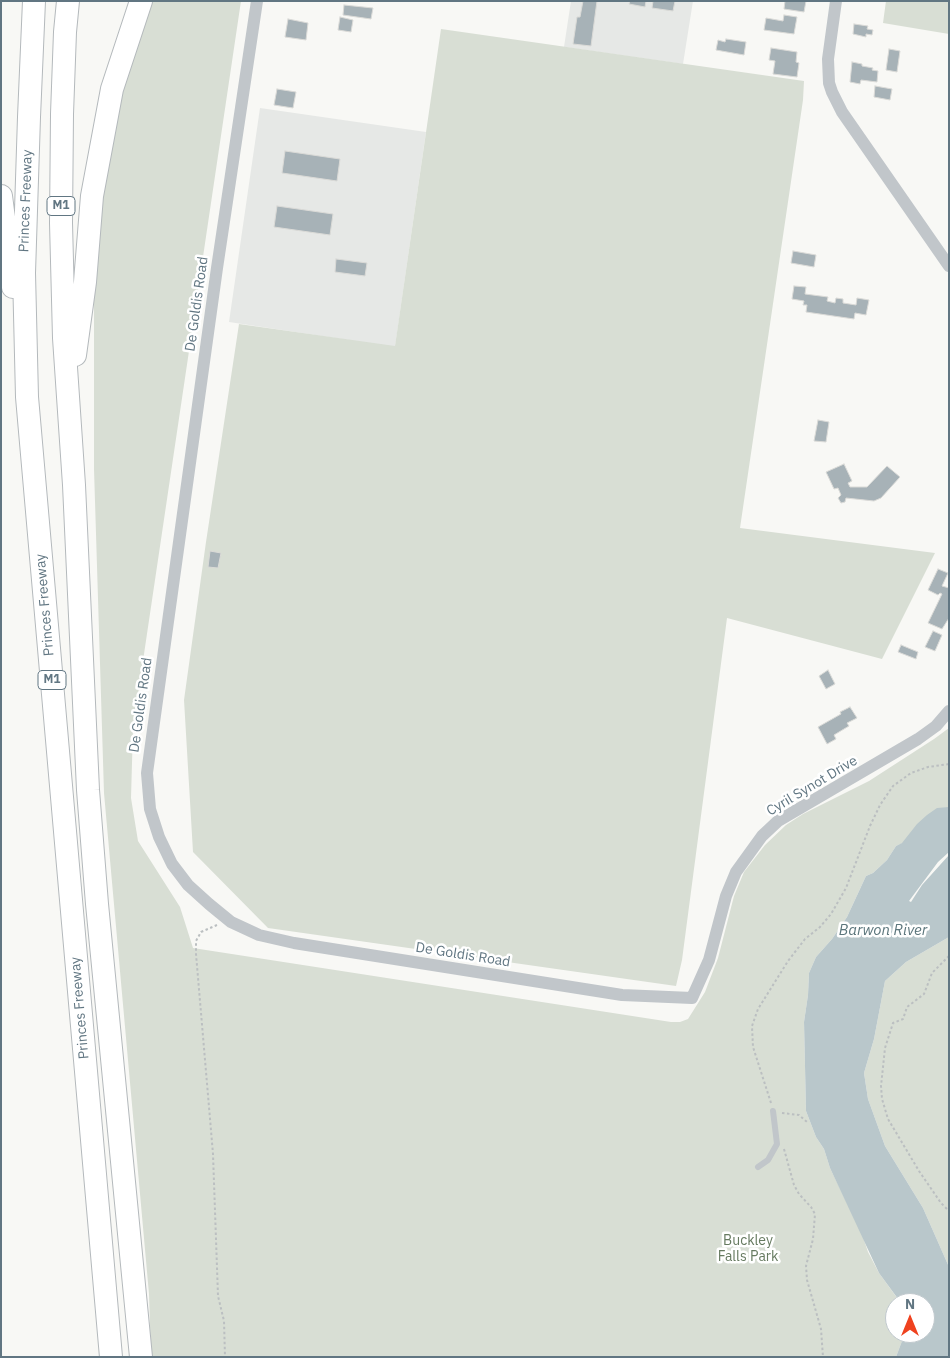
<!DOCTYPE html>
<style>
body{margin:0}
#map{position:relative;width:950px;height:1358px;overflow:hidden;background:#f8f8f5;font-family:"IBM Plex Sans",sans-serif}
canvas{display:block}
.frame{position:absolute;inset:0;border:2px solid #617682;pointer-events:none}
.north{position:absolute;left:885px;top:1293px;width:50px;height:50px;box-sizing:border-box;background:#fff;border:1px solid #c0c8cd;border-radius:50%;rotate:0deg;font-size:14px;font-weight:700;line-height:20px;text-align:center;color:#617682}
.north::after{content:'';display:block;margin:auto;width:18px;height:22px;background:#ef421f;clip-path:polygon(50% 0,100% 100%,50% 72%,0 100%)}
</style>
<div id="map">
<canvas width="950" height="1358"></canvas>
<div class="frame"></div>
<div class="north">N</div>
</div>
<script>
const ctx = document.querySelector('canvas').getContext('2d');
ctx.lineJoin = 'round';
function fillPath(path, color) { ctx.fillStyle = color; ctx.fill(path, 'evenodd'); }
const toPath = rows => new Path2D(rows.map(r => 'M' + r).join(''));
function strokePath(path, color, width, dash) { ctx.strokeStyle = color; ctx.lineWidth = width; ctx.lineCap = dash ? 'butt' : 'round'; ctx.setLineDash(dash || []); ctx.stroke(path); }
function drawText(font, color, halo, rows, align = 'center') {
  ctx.font = font + ' "IBM Plex Sans",sans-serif'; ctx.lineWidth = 5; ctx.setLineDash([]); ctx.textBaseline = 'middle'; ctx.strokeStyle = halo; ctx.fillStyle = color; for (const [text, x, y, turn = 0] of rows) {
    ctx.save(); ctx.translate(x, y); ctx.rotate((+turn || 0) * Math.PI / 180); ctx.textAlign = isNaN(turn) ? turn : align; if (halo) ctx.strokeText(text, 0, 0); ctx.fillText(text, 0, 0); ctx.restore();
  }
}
const built = toPath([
 [571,1,693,1,683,64,564,47],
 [260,108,426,132,395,347,229,322]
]);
const green = toPath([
 [148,1,241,1,133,728,131,798,138,841,180,907,193,948,671,1022,680,1022,688,1019,705,992,718,958,734,896,744,872,765,845,786,825,803,814,869,781,934,739,949,728,949,807,903,843,896,846,887,860,873,873,866,876,847,917,832,939,816,957,809,973,808,995,804,1022,806,1111,816,1137,824,1149,830,1168,862,1234,868,1252,879,1273,900,1302,895,1303,895,1333,905,1333,896,1357,151,1357,149,1294,104,793,94,469,94,301,99,203,120,84],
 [886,1,949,1,949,34,883,23],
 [441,29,804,81,803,100,740,528,935,553,882,659,727,618,682,960,676,986,268,928,193,852,184,700,206,542,239,324,395,346],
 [949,937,949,1267,923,1208,885,1146,868,1099,864,1073,874,1039,885,981,906,962]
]);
const water = toPath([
 [949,807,949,852,938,862,909,901,911,902,922,885,949,855,949,937,906,962,885,981,874,1039,864,1073,868,1099,885,1146,923,1208,949,1267,949,1357,896,1357,905,1333,925,1333,925,1303,901,1303,879,1273,830,1168,824,1149,816,1137,806,1111,804,1022,808,995,809,973,816,957,832,939,847,917,866,876,873,873,887,860,896,846,902,843,917,824,927,815,937,808]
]);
const building = toPath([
 [583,1,597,1,591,46,573,44,577,17,580,17,583,1],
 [630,1,646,1,645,7,629,4,630,1],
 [653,1,675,1,673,11,652,8,653,1],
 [785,1,806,1,804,12,784,9,785,1],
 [344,5,373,8,371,19,343,15,344,5],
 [784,15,797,17,794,34,764,30,766,18,783,21,784,15],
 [340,17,353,20,351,32,338,30,340,17],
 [288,19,308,23,306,40,285,37,288,19],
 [854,24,868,26,867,29,873,30,872,35,866,34,866,37,853,34,854,24],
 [726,39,746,42,744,55,716,50,718,40,725,42,726,39],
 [771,48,797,52,796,62,799,63,797,77,773,74,775,61,769,60,771,48],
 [889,49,900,51,897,72,886,70,889,49],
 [852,62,862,64,862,66,873,68,872,70,878,71,877,82,861,80,860,84,850,82,852,62],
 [875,86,892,89,890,100,874,97,875,86],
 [277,89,296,92,293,108,274,105,277,89],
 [285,151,340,159,337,181,282,173,285,151],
 [277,206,333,214,330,235,274,227,277,206],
 [793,251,816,255,814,267,791,263,793,251],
 [336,259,367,263,365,276,335,272,336,259],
 [794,286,806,287,805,294,828,297,827,301,835,303,836,298,843,299,843,303,856,305,857,298,869,300,866,315,855,313,854,319,806,312,807,305,803,305,804,301,792,299,794,286],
 [818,420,829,422,826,442,814,441,818,420],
 [844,464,852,481,848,483,850,487,867,487,887,466,900,477,881,498,874,501,846,498,845,502,841,503,838,498,841,495,838,488,834,489,826,472,844,464],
 [210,551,221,553,218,568,208,567,210,551],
 [938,569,948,573,942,586,949,588,949,618,942,629,928,623,942,594,940,593,938,595,928,590,938,569],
 [933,631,942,635,935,651,925,647,933,631],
 [901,645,918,652,916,659,898,652,901,645],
 [828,670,835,684,826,689,819,676,828,670],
 [850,707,857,718,847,723,849,726,834,735,836,739,827,744,818,727,841,714,840,712,850,707]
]);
const path = toPath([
 [217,925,201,932,196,941,196,954,213,1154,218,1296,224,1321,225,1357],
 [949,956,932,973,924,994,907,1007,903,1019,893,1023,885,1048,881,1086,882,1099,888,1119,919,1171,941,1203,949,1211],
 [771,1103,753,1047,752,1026,758,1009,788,961,805,939,820,927,831,914,846,888,870,826,880,805,893,786,911,773,928,767,949,764],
 [782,1113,799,1115,807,1122],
 [784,1149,794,1185,799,1194,811,1207,815,1214,813,1239,806,1266,807,1280,821,1329,823,1357]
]);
const service = toPath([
 [758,1167,768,1160,777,1144,773,1111]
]);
const minor = toPath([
 [257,1,217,268,147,773,150,809,159,837,172,864,188,885,209,904,231,922,259,935,294,943,622,995,692,998,709,960,726,896,736,872,762,836,778,821,918,739,936,726,949,711],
 [836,1,828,59,829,83,832,92,842,112,949,266]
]);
const motorway = toPath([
 [34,1,29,117,24,273,27,397,111,1357],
 [68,1,65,32,62,114,61,223,64,338,74,485,88,790,97,904,141,1357],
 [1,196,13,287],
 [75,355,85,282,92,196,112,89,141,1]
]);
const shields = [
 [61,206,28],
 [52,680,28]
];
const shieldNames = [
 ["M1",61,206],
 ["M1",52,680]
];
const streetNames = [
 ["Princes Freeway",26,201,-88],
 ["De Goldis Road",197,304,-82],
 ["Princes Freeway",45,605,-95],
 ["De Goldis Road",141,705,-82],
 ["Cyril Synot Drive",812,786,-31],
 ["De Goldis Road",463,955,9],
 ["Princes Freeway",80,1008,-95]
];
const parkNames = [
 ["Buckley",748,1241],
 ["Falls Park",748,1257]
];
const waterNames = [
 ["Barwon River",883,931]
];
fillPath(built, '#e6e8e6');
fillPath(green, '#d8ded4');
fillPath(water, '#b9c7cb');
fillPath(building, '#a7b2b7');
strokePath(building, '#dadad7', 1);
strokePath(motorway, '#b4b9bc', 24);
strokePath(path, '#bbbfc1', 2, [2.5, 2.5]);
strokePath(service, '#c1c6ca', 6);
strokePath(minor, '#c1c6ca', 12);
strokePath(motorway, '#fff', 22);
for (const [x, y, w] of shields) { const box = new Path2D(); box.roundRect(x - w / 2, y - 9.5, w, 19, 4); ctx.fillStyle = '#fff'; ctx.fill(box); strokePath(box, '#617682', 1); }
drawText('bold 12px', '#617682', null, shieldNames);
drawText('14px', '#617682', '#fff', streetNames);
drawText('14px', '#667a60', '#fff', parkNames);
drawText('italic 15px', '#5c767c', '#fff', waterNames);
</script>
